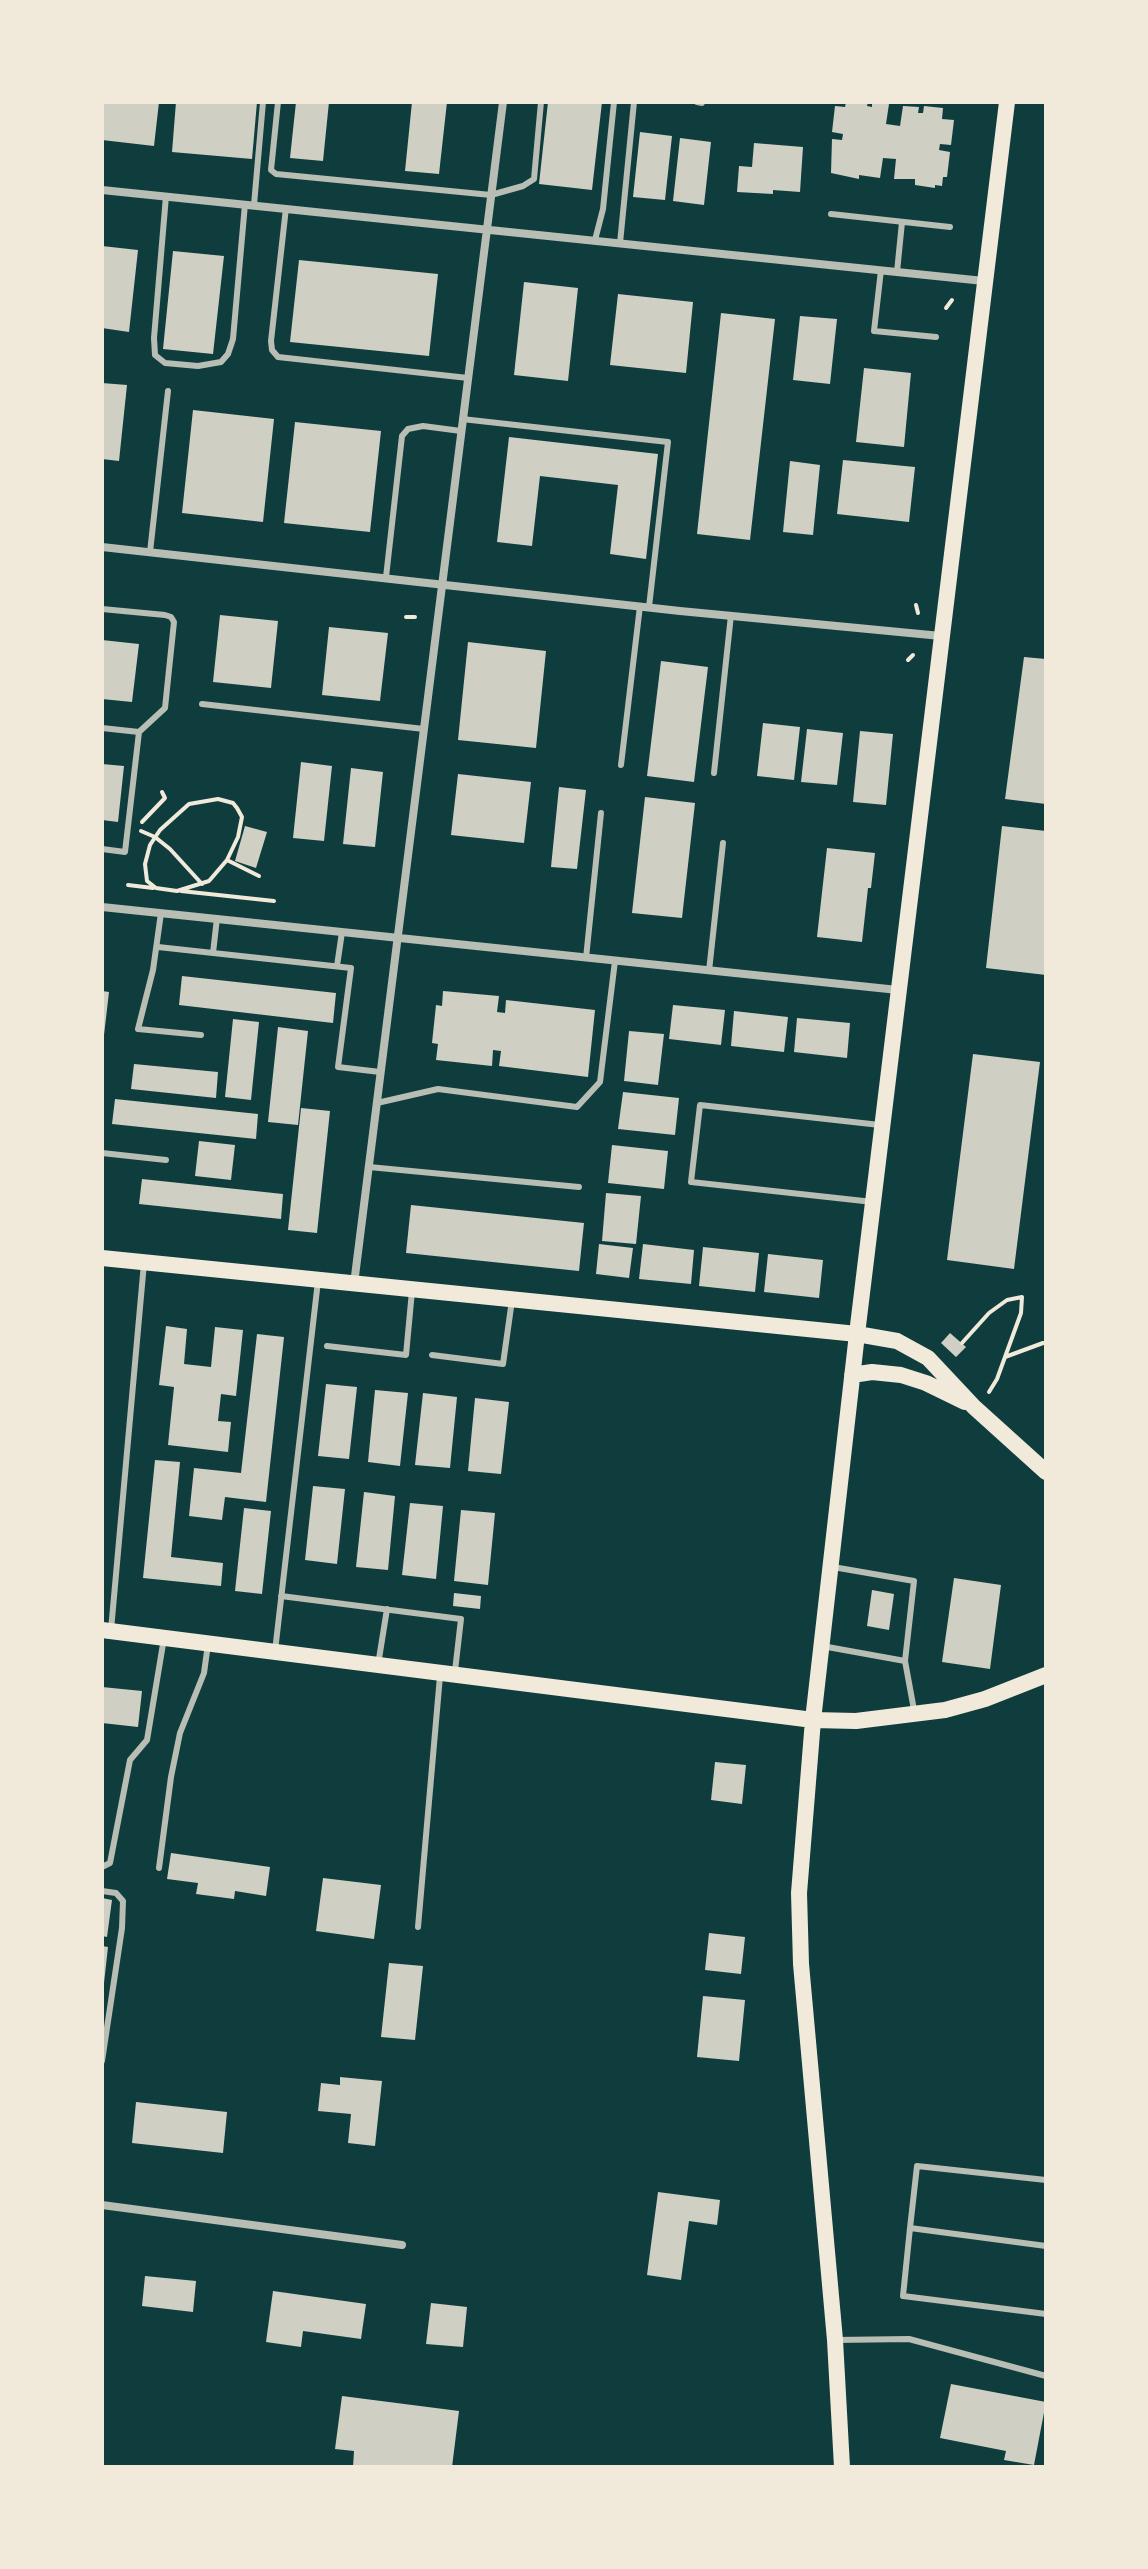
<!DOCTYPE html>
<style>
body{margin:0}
#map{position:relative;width:1148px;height:2569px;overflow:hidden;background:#0f3d3e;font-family:Inter,sans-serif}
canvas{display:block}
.frame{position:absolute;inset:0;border:104px solid #f1e9da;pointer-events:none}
</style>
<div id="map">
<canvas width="1148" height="2569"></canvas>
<div class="frame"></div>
</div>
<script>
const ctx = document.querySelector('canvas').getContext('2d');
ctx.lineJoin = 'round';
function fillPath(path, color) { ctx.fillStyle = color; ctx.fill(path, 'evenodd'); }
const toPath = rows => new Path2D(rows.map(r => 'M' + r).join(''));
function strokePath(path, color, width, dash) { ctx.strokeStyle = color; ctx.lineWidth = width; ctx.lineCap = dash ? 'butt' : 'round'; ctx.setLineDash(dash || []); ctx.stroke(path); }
const building = toPath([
 [102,102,159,102,154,146,102,140],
 [176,102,257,102,252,159,172,152],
 [296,102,329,102,323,161,290,158],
 [412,102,447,102,439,174,405,171],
 [548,102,602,102,592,190,539,184],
 [846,102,868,102,867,106,872,107,872,102,889,104,886,124,900,126,903,106,919,107,918,113,923,113,924,106,943,108,942,119,954,120,951,145,940,144,939,150,950,152,947,177,943,177,942,186,935,185,935,188,915,185,915,179,894,179,896,159,883,158,880,178,859,175,859,179,831,173,832,139,842,140,843,134,832,132,835,106,845,107],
 [640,132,672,136,665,200,633,197],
 [680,138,711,142,704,205,673,201],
 [754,143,803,147,800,192,773,190,773,194,737,192,739,166,752,167],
 [102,246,138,250,129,332,102,328],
 [173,251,224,256,213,354,163,349],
 [299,260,438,274,429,356,290,342],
 [524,282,578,288,568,381,514,375],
 [618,294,693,302,686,373,610,365],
 [721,313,775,319,750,540,697,534],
 [800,316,837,319,830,384,793,380],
 [864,368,911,373,904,447,856,442],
 [102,383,127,385,119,461,102,459],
 [193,410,274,419,263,522,182,513],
 [295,422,381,431,370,532,284,523],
 [509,437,658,454,646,559,610,554,618,485,540,476,532,546,497,542],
 [843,460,915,467,909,522,837,514],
 [790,461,820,465,813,535,783,532],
 [220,615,278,621,271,688,213,682],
 [329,627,388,633,380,701,322,695],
 [102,640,139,644,132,702,102,699],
 [468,642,546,651,536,748,458,740],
 [1024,657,1046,659,1046,804,1005,799],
 [661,661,708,667,694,782,647,776],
 [763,723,800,727,794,780,757,776],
 [807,729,843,733,837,785,801,782],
 [860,731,893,734,886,805,853,802],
 [301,762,332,766,324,841,293,838],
 [102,764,124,766,118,822,102,820],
 [351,768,383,772,375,847,343,844],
 [458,774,531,782,524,843,451,835],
 [559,787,586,790,577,869,551,867],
 [645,797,695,803,682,918,632,913],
 [245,826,267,832,256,868,235,861],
 [1002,826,1046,831,1046,975,986,968],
 [827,848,875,853,871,888,868,888,862,942,817,937],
 [182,976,336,993,333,1023,179,1005],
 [102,991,109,992,104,1035,102,1035],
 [443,991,499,996,497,1012,505,1013,506,1000,595,1010,588,1077,499,1066,501,1051,493,1050,492,1066,436,1060,438,1044,432,1043,436,1005,442,1006],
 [673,1005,725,1010,721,1045,669,1039],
 [734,1011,788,1017,784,1052,731,1046],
 [797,1018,850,1023,847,1058,794,1052],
 [233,1019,259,1022,251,1100,225,1097],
 [278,1027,308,1031,298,1125,268,1122],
 [629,1031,664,1034,658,1085,624,1081],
 [973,1054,1040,1062,1014,1269,947,1260],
 [134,1064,218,1072,216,1098,131,1089],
 [623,1092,679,1098,675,1135,618,1129],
 [115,1099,258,1114,256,1139,112,1124],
 [301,1108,330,1111,317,1233,288,1230],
 [199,1141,235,1145,231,1180,195,1176],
 [612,1145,668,1151,664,1189,608,1183],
 [142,1179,283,1194,281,1219,139,1204],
 [606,1193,641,1196,636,1244,602,1241],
 [411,1205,584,1223,579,1271,406,1253],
 [599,1244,633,1248,629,1278,596,1274],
 [643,1244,694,1250,691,1284,639,1279],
 [703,1247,759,1253,755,1292,699,1286],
 [768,1254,823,1260,819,1298,764,1292],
 [166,1326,187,1329,184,1364,211,1367,215,1327,243,1330,236,1396,221,1394,218,1421,231,1422,228,1452,168,1445,174,1387,159,1385],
 [950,1333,966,1347,956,1357,941,1343],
 [257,1334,284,1337,266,1502,225,1497,222,1520,189,1516,194,1468,241,1473],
 [326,1384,357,1387,349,1459,318,1456],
 [375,1390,408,1393,400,1466,368,1462],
 [423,1393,457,1397,450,1468,415,1465],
 [475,1398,509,1402,501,1474,468,1471],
 [155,1460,180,1462,171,1557,223,1563,221,1586,143,1578],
 [313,1486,345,1489,337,1564,305,1560],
 [364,1492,395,1496,388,1570,356,1567],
 [410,1503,443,1506,436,1579,402,1575],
 [244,1508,271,1511,262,1594,235,1591],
 [461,1510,495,1513,488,1585,454,1581],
 [954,1578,1001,1585,990,1669,942,1662],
 [872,1590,894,1594,889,1630,867,1626],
 [454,1593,481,1596,480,1609,453,1606],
 [102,1687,142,1691,138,1727,102,1723],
 [715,1762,746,1765,742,1804,711,1800],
 [171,1853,270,1867,266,1896,235,1891,234,1899,196,1894,198,1883,167,1879],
 [323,1878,381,1885,374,1939,316,1931],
 [102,1898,112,1900,107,1937,102,1936],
 [709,1933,745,1937,741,1974,705,1970],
 [102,1946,108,1947,104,1983,102,1983],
 [389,1963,423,1966,415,2040,381,2037],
 [703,1996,745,2000,739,2061,697,2057],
 [340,2077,382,2081,375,2146,348,2143,351,2114,318,2111,321,2083,340,2085],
 [136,2102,227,2112,223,2153,132,2143],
 [658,2192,720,2200,717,2225,689,2221,681,2280,647,2275],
 [145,2276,196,2281,193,2312,142,2306],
 [273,2291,366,2304,361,2339,303,2331,301,2347,266,2342],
 [431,2303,467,2307,463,2347,426,2344],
 [951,2384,1046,2402,1034,2465,1004,2460,1006,2451,940,2438],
 [342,2396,459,2411,452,2467,353,2467,354,2451,335,2449]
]);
const path = toPath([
 [946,308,952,300],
 [916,605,918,613],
 [406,617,415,617],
 [908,660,913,655],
 [142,822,165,798,162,792],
 [141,831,155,837,170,849,202,884],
 [227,860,238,837,242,817,237,808,233,803,218,799,189,804,160,830,150,845,145,864,147,881,156,888,177,891,209,881,227,860,259,876],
 [128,885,153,888],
 [181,891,274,901],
 [962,1343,989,1313,1007,1300,1022,1297,1021,1313,997,1379,989,1392],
 [1005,1357,1043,1343]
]);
const service = toPath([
 [278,102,271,170,276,174,491,195,523,186,534,179,541,102],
 [697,102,702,103],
 [166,196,154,338,155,355,165,363,198,366,221,362,228,354,233,339,245,204],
 [254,205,263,102],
 [286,208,271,341,272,350,278,357,468,378],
 [831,214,950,227],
 [595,240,603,209,614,102],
 [620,243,634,102],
 [881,270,874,331,936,337],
 [897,272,902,222],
 [462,419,668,442,649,607],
 [150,552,168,391],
 [386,577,402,436,408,429,423,426,461,431],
 [102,609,165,615,171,617,174,622,165,708,139,732,125,852,102,849],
 [202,704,424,729],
 [102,728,139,732],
 [621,765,640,606],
 [714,773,731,615],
 [161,913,153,970,138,1029,201,1035],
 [158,947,351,968,338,1067,380,1072],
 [213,953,217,918],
 [586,958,601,813],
 [337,966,342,932],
 [709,971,723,843],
 [377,1103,438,1089,577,1107,600,1082,615,961],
 [102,1153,166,1160],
 [369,1167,579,1187],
 [873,1202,691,1182,700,1105,880,1125],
 [327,1346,406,1355,412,1291],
 [432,1355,503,1364,512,1300],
 [833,1567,914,1581,905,1661,914,1710],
 [281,1596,461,1619,455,1671],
 [111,1630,144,1263],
 [822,1646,905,1661],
 [275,1651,318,1281],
 [378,1665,387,1609],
 [102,1867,110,1863,130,1760,147,1740,164,1638],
 [159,1868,171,1777,180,1733,204,1673,208,1644],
 [102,1891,116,1893,123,1901,122,1928,102,2061],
 [418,1927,440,1676],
 [1046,2180,917,2166,910,2228,1046,2246],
 [910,2228,903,2296,1046,2314],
 [835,2340,909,2339,1046,2376]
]);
const minor = toPath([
 [102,190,984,281],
 [102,547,680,611,941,636],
 [102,907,898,990],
 [354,1284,503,102],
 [102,2205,402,2245]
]);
const secondary = toPath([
 [102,1258,857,1334,897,1341,928,1358,974,1407,1046,1472],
 [852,1375,872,1372,901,1375,926,1383,965,1402],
 [102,1630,813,1720,856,1721,945,1710,985,1699,1046,1675],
 [842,2467,835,2340,801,1964,799,1893,813,1720,857,1334,1007,102]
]);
fillPath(building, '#cfcfc3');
strokePath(path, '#f1e9da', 4);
strokePath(service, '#b8beb3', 6);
strokePath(minor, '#b8beb3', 8);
strokePath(secondary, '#f1e9da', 16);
</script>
